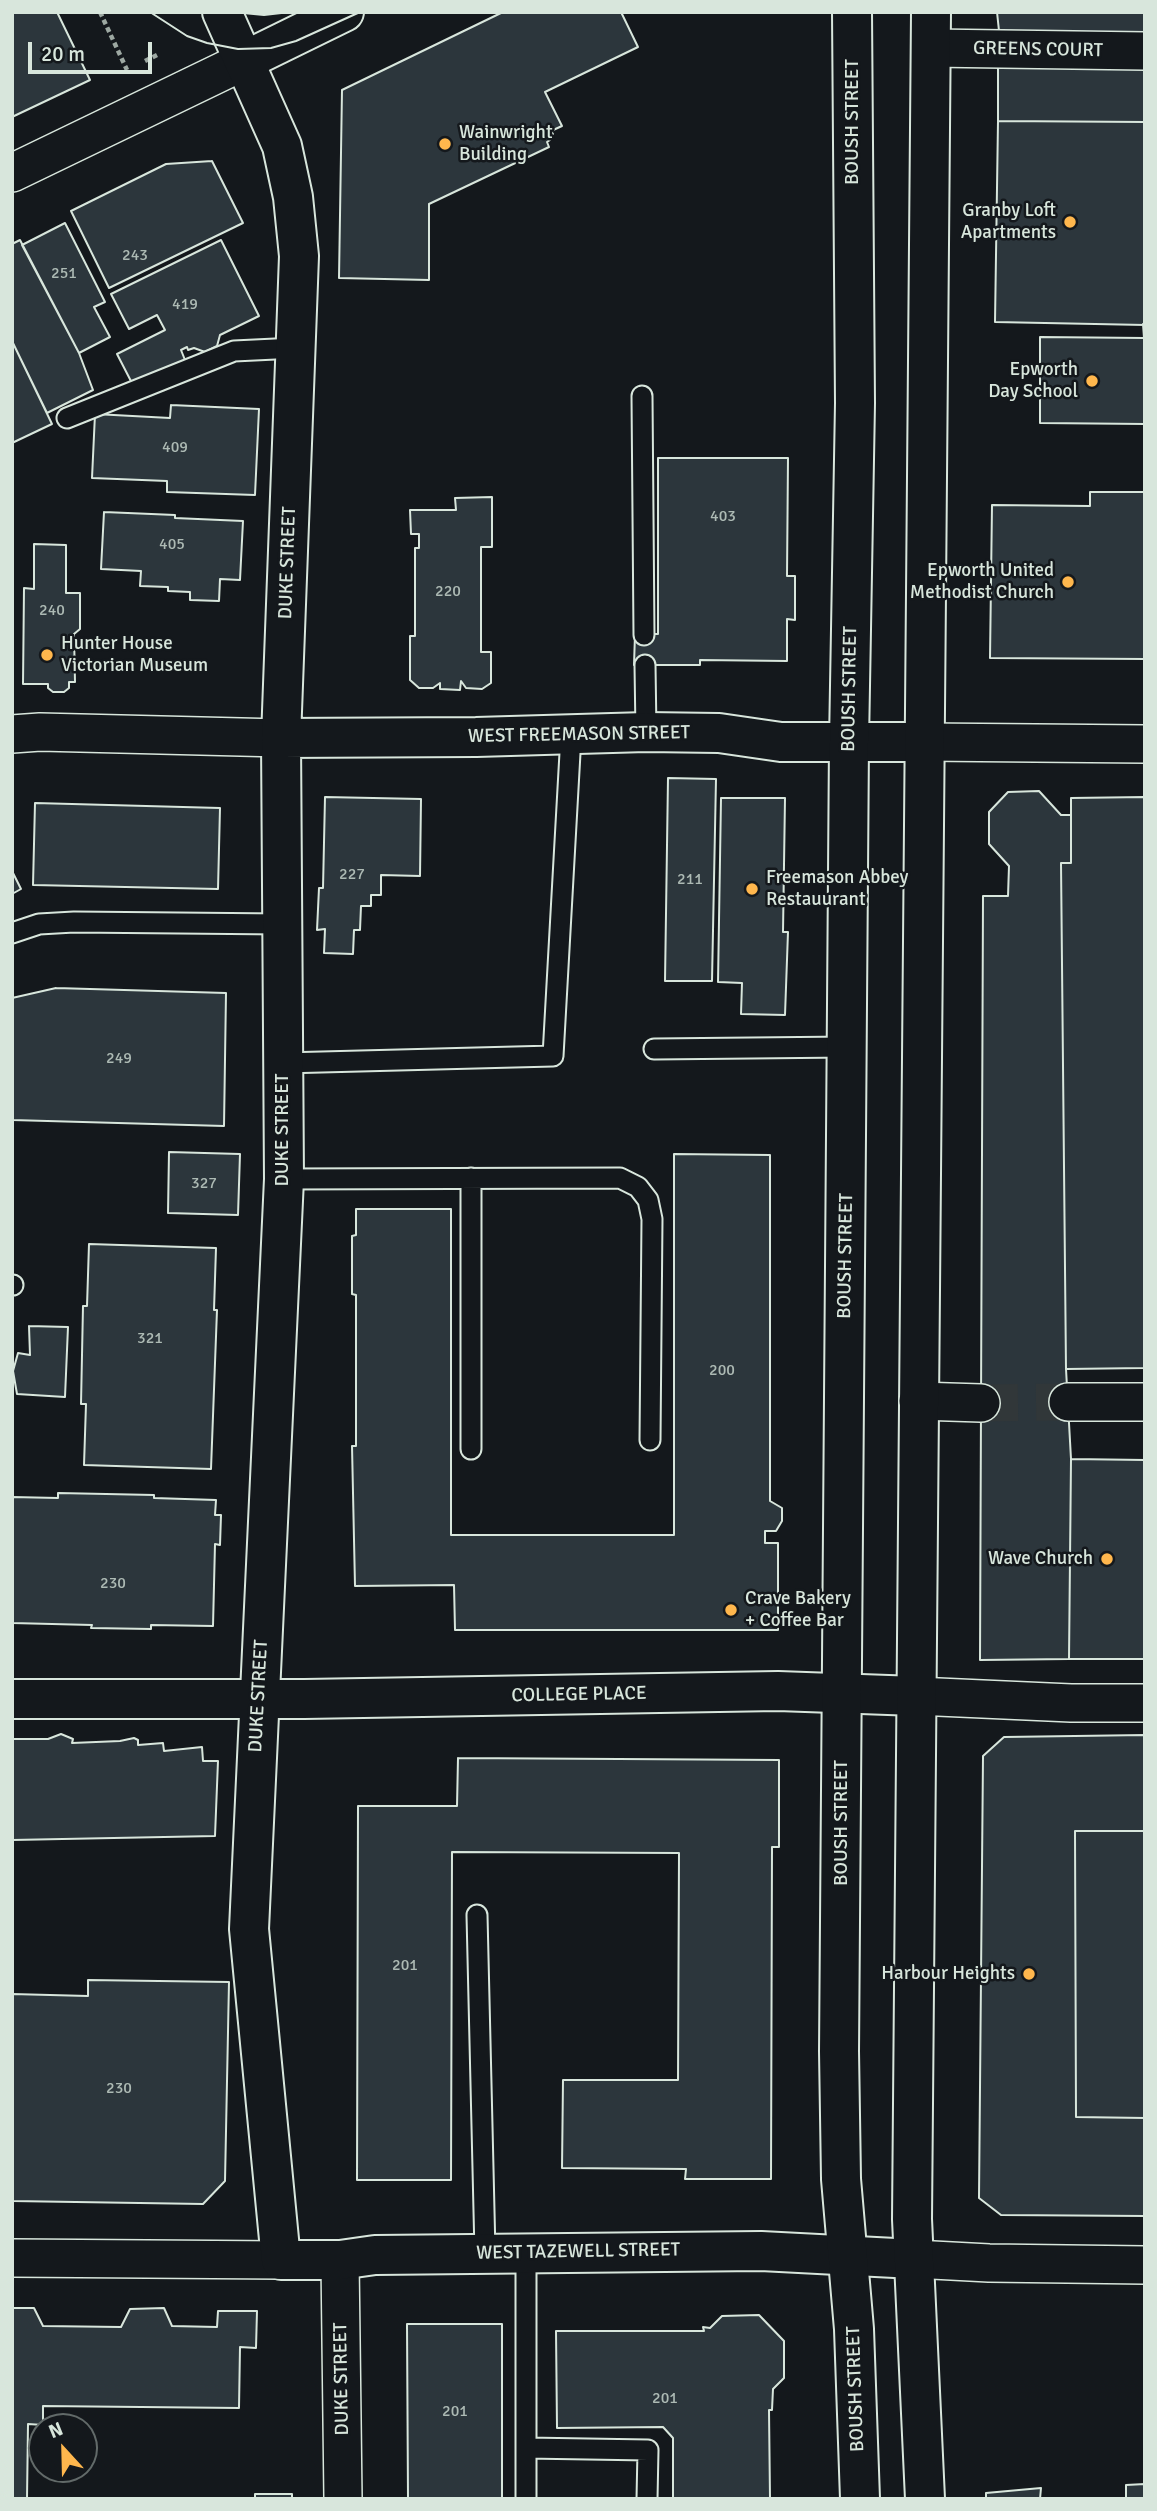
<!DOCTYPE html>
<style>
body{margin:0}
#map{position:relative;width:1157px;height:2511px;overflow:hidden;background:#14181c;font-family:Signika,sans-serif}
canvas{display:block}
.frame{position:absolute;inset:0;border:14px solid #d8e6dc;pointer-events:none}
.north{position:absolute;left:28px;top:2413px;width:70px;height:70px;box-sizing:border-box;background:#14181c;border:2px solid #626a69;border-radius:50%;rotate:338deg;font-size:19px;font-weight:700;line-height:28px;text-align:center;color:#d8e6dc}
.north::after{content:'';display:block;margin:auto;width:24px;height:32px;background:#ffb74d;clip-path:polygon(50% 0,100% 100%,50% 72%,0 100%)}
.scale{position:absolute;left:28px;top:42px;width:124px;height:32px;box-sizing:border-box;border:4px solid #d8e6dc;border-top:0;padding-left:9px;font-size:21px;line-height:24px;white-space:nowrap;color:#d8e6dc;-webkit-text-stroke:5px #14181c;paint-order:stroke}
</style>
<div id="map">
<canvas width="1157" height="2511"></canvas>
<div class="frame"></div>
<div class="north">N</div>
<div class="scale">20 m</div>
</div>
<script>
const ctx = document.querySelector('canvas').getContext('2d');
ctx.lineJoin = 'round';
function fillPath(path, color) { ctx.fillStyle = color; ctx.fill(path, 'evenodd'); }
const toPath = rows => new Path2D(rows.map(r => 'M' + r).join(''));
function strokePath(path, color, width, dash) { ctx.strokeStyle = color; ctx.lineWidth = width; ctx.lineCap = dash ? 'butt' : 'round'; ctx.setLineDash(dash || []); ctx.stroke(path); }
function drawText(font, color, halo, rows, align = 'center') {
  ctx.font = font + ' Signika,sans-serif'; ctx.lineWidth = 5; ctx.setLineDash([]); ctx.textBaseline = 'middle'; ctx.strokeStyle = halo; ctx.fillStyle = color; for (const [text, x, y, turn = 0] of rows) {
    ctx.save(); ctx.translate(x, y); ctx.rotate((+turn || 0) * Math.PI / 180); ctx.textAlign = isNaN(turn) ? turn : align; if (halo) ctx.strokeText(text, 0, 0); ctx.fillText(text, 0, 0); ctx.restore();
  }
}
const building = toPath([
 [12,12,57,12,90,80,12,117,12,12],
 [503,12,621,12,638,47,545,92,562,126,551,131,553,134,549,136,550,140,547,142,549,147,429,204,429,280,339,278,342,90,503,12],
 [997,12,1145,12,1145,35,999,31,997,12],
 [998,61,1145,61,1145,122,998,121,998,61],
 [998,121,1145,122,1145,325,995,322,998,121],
 [212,161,243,223,109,288,71,211,166,164,212,161],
 [65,223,105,302,94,307,110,337,79,353,22,245,65,223],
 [20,240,79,353,93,390,47,413,12,341,12,244,20,240],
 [221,240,259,316,220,335,217,346,205,352,194,348,188,350,187,347,181,350,185,360,134,387,117,354,165,330,157,315,129,329,111,294,221,240],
 [1143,324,1145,325,1145,424,1040,423,1040,337,1144,338,1143,324],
 [12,341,52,424,12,443,12,341],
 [171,405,259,409,255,495,167,492,167,481,92,478,95,414,170,418,171,405],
 [658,458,788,458,787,576,795,576,795,620,787,619,787,661,700,660,700,665,634,665,635,634,658,634,658,458],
 [1090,492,1145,492,1145,659,990,658,992,505,1090,506,1090,492],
 [492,497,492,547,481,547,481,652,491,652,491,683,482,689,466,688,461,681,460,690,440,689,440,683,433,688,419,688,410,680,410,636,415,636,415,548,419,548,419,534,411,534,410,510,456,510,455,498,492,497],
 [104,512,175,515,175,518,243,521,240,580,220,579,219,601,190,600,190,592,168,591,168,587,140,586,141,571,101,569,104,512],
 [34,544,66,545,66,593,80,593,80,629,74,634,75,682,69,682,69,688,64,692,53,692,48,688,48,684,23,684,24,588,34,589,34,544],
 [668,778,716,779,712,981,665,981,668,778],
 [1039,791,1061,815,1071,815,1071,863,1061,863,1066,1369,1071,1459,1069,1659,980,1660,983,896,1008,896,1009,866,989,844,989,812,1008,792,1039,791],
 [325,797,421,799,420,876,381,875,381,895,371,895,371,906,361,906,360,930,354,930,353,954,324,953,325,929,317,930,319,888,323,888,325,797],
 [1145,797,1145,1368,1066,1369,1061,863,1071,863,1071,798,1145,797],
 [721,798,785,798,783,932,788,932,785,1015,741,1014,742,983,718,982,721,798],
 [35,803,220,808,218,889,33,885,35,803],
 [12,871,21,889,12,894,12,871],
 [56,988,226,993,224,1126,12,1120,12,998,56,988],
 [169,1152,240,1154,238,1215,168,1213,169,1152],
 [674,1154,770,1155,770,1501,782,1508,782,1521,776,1531,765,1531,765,1543,778,1543,778,1630,455,1630,454,1585,355,1586,352,1446,356,1446,356,1295,352,1294,352,1236,356,1235,356,1209,451,1209,451,1535,674,1535,674,1154],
 [89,1244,216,1248,214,1310,217,1310,211,1469,84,1465,86,1404,81,1404,83,1306,87,1306,89,1244],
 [29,1326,68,1327,65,1397,17,1394,13,1371,18,1353,30,1355,29,1326],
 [1071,1459,1145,1460,1145,1659,1069,1659,1071,1459],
 [58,1493,154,1495,154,1498,216,1500,215,1515,221,1515,220,1545,215,1544,213,1626,151,1625,151,1629,91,1628,92,1625,12,1623,12,1497,58,1498,58,1493],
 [61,1734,73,1739,72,1743,120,1741,134,1738,138,1740,138,1745,163,1743,164,1751,202,1747,203,1761,218,1761,215,1836,12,1840,12,1739,48,1739,61,1734],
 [1145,1735,1145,1831,1075,1831,1076,2117,1145,2118,1145,2216,1001,2215,979,2198,983,1756,1004,1737,1145,1735],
 [458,1758,779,1760,779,1847,772,1847,771,2179,685,2179,686,2169,562,2168,563,2080,678,2080,679,1853,452,1852,451,2180,357,2180,358,1806,457,1806,458,1758],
 [1075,1831,1145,1831,1145,2118,1076,2117,1075,1831],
 [88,1980,229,1982,225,2181,203,2204,12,2201,12,1994,88,1996,88,1980],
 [12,2308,34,2308,43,2326,121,2327,130,2309,164,2308,172,2326,217,2327,218,2311,257,2311,256,2348,240,2347,239,2408,43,2406,43,2425,28,2424,27,2499,12,2499,12,2308],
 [759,2315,784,2341,784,2378,773,2389,772,2410,769,2410,770,2499,673,2499,673,2438,663,2427,557,2428,556,2331,704,2331,703,2327,710,2328,722,2316,759,2315],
 [407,2324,502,2324,502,2499,408,2499,407,2324],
 [1145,2484,1145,2499,1126,2499,1126,2485,1145,2484],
 [1041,2488,1040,2499,986,2499,986,2493,1041,2488],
 [255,2494,292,2494,292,2499,255,2499,255,2494]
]);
const minorTunnel = toPath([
 [981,1403,1068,1402]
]);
const path = toPath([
 [100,12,127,70],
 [145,61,157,55]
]);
const service = toPath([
 [642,396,644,635],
 [67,418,234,351,296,348],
 [645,665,646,732],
 [12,933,39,924,74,922,282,924],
 [654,1049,848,1047],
 [283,1063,553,1056,571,735],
 [471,1178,471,1449],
 [284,1179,620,1178,638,1187,648,1200,652,1219,650,1440],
 [12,1285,13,1285],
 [477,1915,485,2253],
 [526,2253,526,2499],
 [527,2448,648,2450,647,2499]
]);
const minor = toPath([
 [931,48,1145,51],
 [12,173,244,61],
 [12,734,40,732,281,738],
 [925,742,1145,744],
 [918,1401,981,1403],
 [1068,1402,1145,1402],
 [916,1696,1071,1703,1145,1703],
 [12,2258,281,2260],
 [914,2259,989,2263,1145,2265],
 [340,2260,343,2499]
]);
const tertiary = toPath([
 [222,12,282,146,293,197,299,256,281,738,284,1179,249,1929,281,2260,340,2260,375,2255,761,2251,914,2259],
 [244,61,344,12],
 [281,738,476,737,646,732,719,733,781,742,925,742],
 [12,1699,304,1699,778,1691,916,1696]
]);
const primary = toPath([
 [852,12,855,403,849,742,839,2051,841,2179,854,2329,860,2499],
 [925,2499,912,2219,931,12]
]);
const tram = toPath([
 [150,12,187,36,207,43,238,49,271,48,296,41,360,12],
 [233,12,264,15,290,12]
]);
const markers = [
 [445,144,7,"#ffb74d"],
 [1070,222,7,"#ffb74d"],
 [1092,381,7,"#ffb74d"],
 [1068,582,7,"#ffb74d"],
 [47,655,7,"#ffb74d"],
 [752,889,7,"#ffb74d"],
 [1107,1559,7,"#ffb74d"],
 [731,1610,7,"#ffb74d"],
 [1029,1974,7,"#ffb74d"]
];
const numberNames = [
 ["243",135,256],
 ["251",64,274],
 ["419",185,305],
 ["409",175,448],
 ["403",723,517],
 ["405",172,545],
 ["220",448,592],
 ["240",52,611],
 ["227",352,875],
 ["211",690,880],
 ["249",119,1059],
 ["327",204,1184],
 ["321",150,1339],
 ["200",722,1371],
 ["230",113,1584],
 ["201",405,1966],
 ["230",119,2089],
 ["201",665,2399],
 ["201",455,2412]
];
const streetNames = [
 ["GREENS COURT",1038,50,1],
 ["BOUSH STREET",853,122,-90],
 ["DUKE STREET",288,563,-88],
 ["BOUSH STREET",850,689,-89],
 ["WEST FREEMASON STREET",579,735,-1],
 ["DUKE STREET",283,1130,-90],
 ["BOUSH STREET",846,1256,-89],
 ["COLLEGE PLACE",579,1695,-1],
 ["DUKE STREET",259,1696,-87],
 ["BOUSH STREET",842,1823,-90],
 ["WEST TAZEWELL STREET",578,2252,-1],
 ["DUKE STREET",342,2379,-91],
 ["BOUSH STREET",856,2389,-92]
];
const poiNames = [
 ["Wainwright",459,133,"left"],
 ["Building",459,155,"left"],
 ["Granby Loft",1056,211],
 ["Apartments",1056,233],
 ["Epworth",1078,370],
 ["Day School",1078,392],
 ["Epworth United",1054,571],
 ["Methodist Church",1054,593],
 ["Hunter House",61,644,"left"],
 ["Victorian Museum",61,666,"left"],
 ["Freemason Abbey",766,878,"left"],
 ["Restauurant",766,900,"left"],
 ["Wave Church",1093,1559],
 ["Crave Bakery",745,1599,"left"],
 ["+ Coffee Bar",745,1621,"left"],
 ["Harbour Heights",1015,1974]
];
fillPath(building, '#2c363c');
strokePath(building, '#d8e6dc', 2);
strokePath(minorTunnel, '#313739', 37, [37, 18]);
strokePath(service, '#d8e6dc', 23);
strokePath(minor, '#d8e6dc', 40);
strokePath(tertiary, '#d8e6dc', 42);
strokePath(primary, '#d8e6dc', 42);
strokePath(path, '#9da8a2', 4.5, [5, 3.5]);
strokePath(service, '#14181c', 19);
strokePath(minor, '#14181c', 37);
strokePath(tertiary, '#14181c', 38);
strokePath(primary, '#14181c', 38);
strokePath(tram, '#d8e6dc', 2);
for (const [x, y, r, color] of markers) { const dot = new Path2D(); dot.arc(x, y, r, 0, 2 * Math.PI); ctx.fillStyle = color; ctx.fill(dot); strokePath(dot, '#14181c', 2.5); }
drawText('16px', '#adbab4', null, numberNames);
drawText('19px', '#d8e6dc', '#14181c', streetNames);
drawText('19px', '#d8e6dc', '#14181c', poiNames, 'right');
</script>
